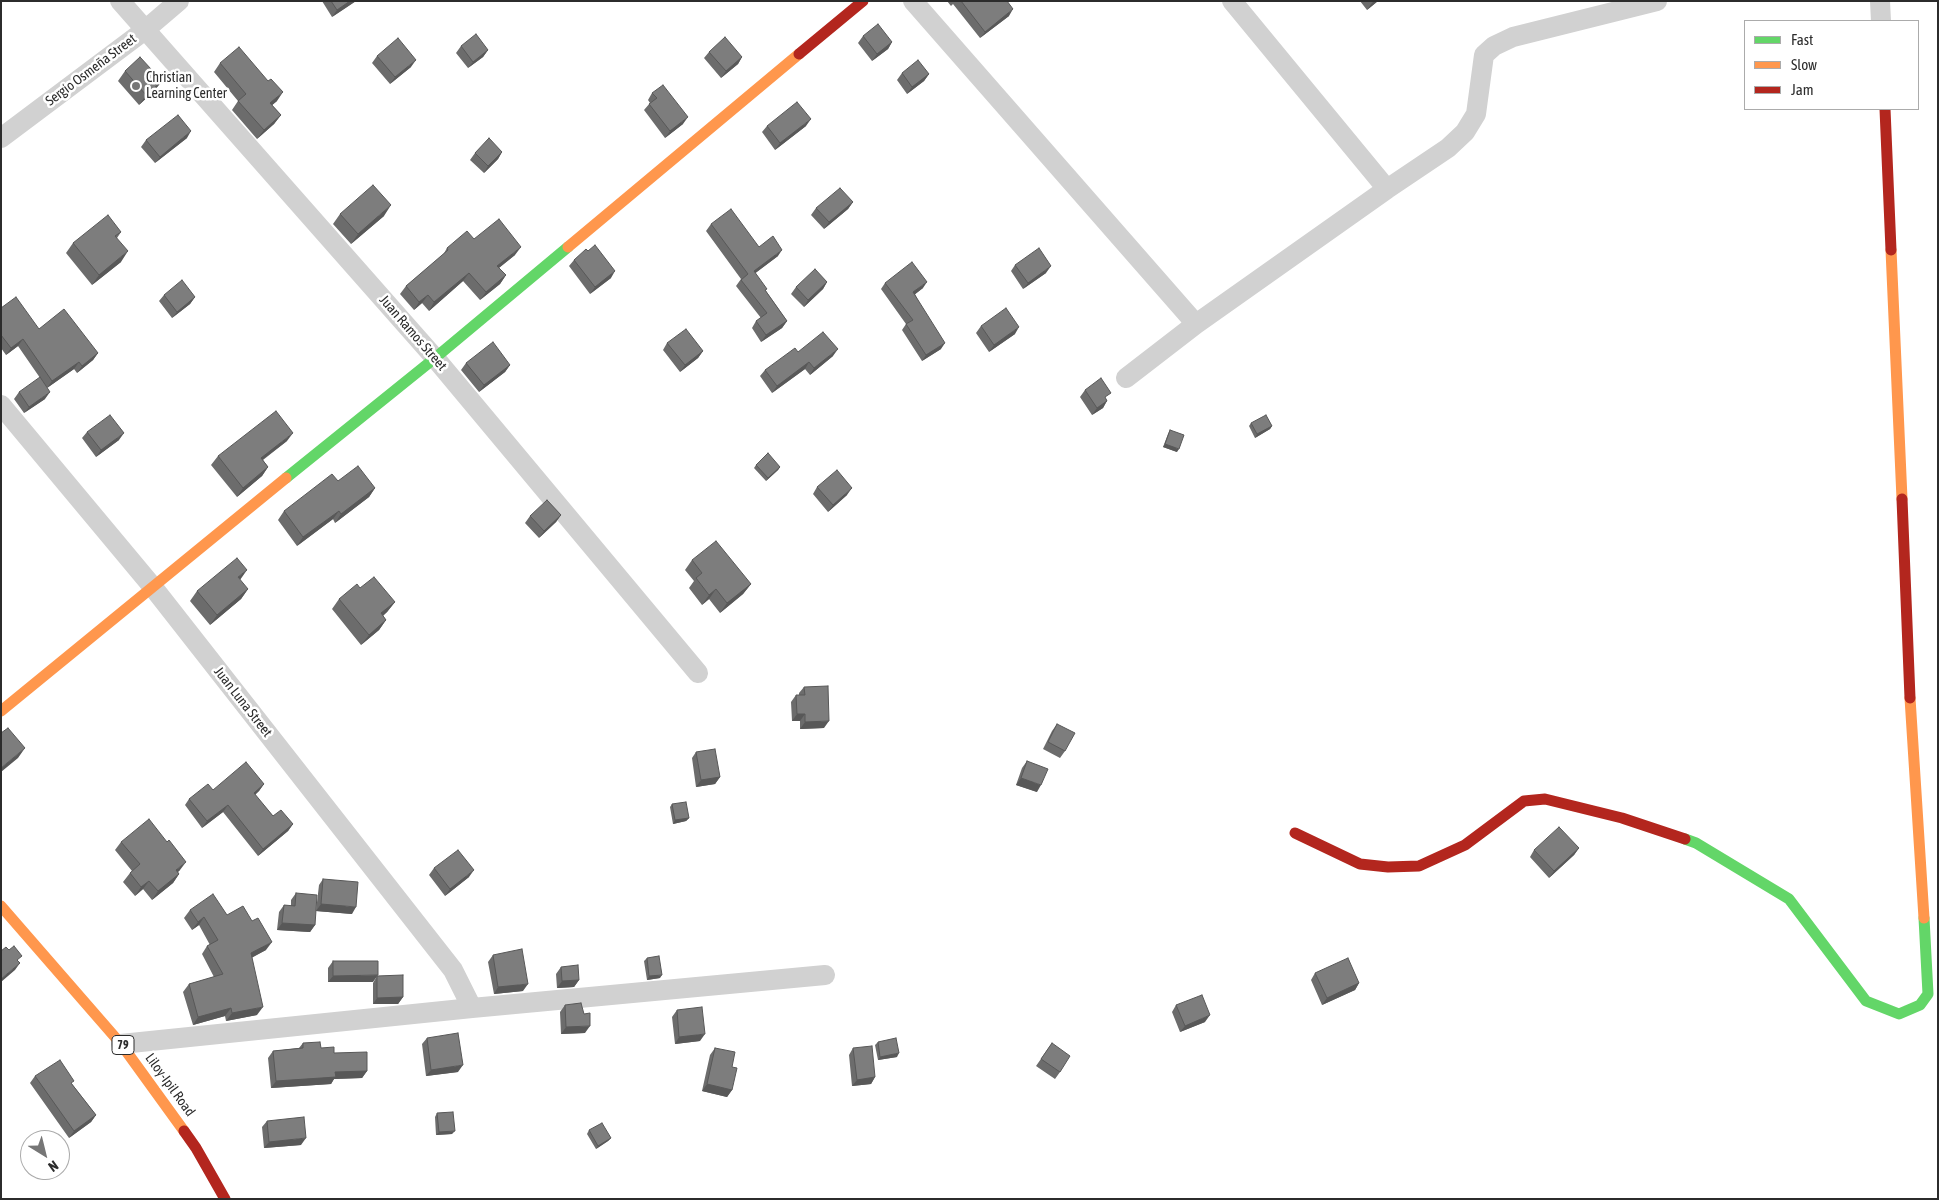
<!DOCTYPE html>
<meta charset="utf-8">
<style>
body{margin:0}
#map{position:relative;width:1939px;height:1200px;overflow:hidden;background:#fff;font-family:"Asap Condensed",sans-serif}
canvas{display:block}
.frame{position:absolute;inset:0;border:2px solid #2c2c2c;pointer-events:none}
.legend{position:absolute;left:1744px;top:20px;width:175px;height:90px;box-sizing:border-box;background:#fff;border:1px solid #ababab;margin:0;padding:6px 9px;list-style:none;font-size:15px;color:#2c2c2c}
.legend li{display:flex;align-items:center;gap:10px;height:25px}
.legend b{width:25px;border:1px solid #ababab}
.north{position:absolute;left:20px;top:1130px;width:50px;height:50px;box-sizing:border-box;background:#fff;border:1px solid #ababab;border-radius:50%;rotate:144deg;font-size:14px;font-weight:700;line-height:20px;text-align:center;color:#2c2c2c}
.north::after{content:'';display:block;margin:auto;width:18px;height:22px;background:#767676;clip-path:polygon(50% 0,100% 100%,50% 72%,0 100%)}
</style>
<div id="map">
<canvas width="1939" height="1200"></canvas>
<div class="frame"></div>
<ul class="legend">
<li><b style="height:6px;background:#63d668"></b>Fast</li>
<li><b style="height:6px;background:#ff974d"></b>Slow</li>
<li><b style="height:6px;background:#b3261e"></b>Jam</li>
</ul>
<div class="north">N</div>
</div>
<script>
const ctx = document.querySelector('canvas').getContext('2d');
ctx.lineJoin = 'round';
const toPath = rows => new Path2D(rows.map(r => 'M' + r).join(''));
function strokePath(path, color, width, dash) { ctx.strokeStyle = color; ctx.lineWidth = width; ctx.lineCap = dash ? 'butt' : 'round'; ctx.setLineDash(dash || []); ctx.stroke(path); }
function fillPath(path, color) { ctx.fillStyle = color; ctx.fill(path, 'evenodd'); }
function drawText(font, color, halo, rows, align = 'center') {
  ctx.font = font + ' "Asap Condensed",sans-serif'; ctx.lineWidth = 5; ctx.setLineDash([]); ctx.textBaseline = 'middle'; ctx.strokeStyle = halo; ctx.fillStyle = color; for (const [text, x, y, turn = 0] of rows) {
    ctx.save(); ctx.translate(x, y); ctx.rotate((+turn || 0) * Math.PI / 180); ctx.textAlign = isNaN(turn) ? turn : align; if (halo) ctx.strokeText(text, 0, 0); ctx.fillText(text, 0, 0); ctx.restore();
  }
}
const street = toPath([
 [120,1,435,358,698,673],
 [913,1,1196,324,1387,189,1448,148,1465,132,1476,114,1484,55,1494,46,1513,37,1657,1],
 [1232,1,1387,189],
 [1880,1,1881,21],
 [1,138,145,30,179,1],
 [1126,378,1196,324],
 [1,405,152,586,453,970,472,1008],
 [121,1044,472,1008,825,975]
]);
const fast = toPath([
 [286,478,435,358,568,247],
 [1685,839,1696,843,1789,899,1866,1001,1899,1014,1920,1005,1928,994,1924,918]
]);
const slow = toPath([
 [568,247,799,54],
 [1891,250,1902,499],
 [1910,698,1924,918],
 [1,711,286,478],
 [1,906,121,1044,184,1131]
]);
const jam = toPath([
 [799,54,863,1],
 [1885,109,1891,250],
 [1902,499,1910,698],
 [1295,833,1360,864,1388,867,1419,866,1465,845,1524,801,1545,799,1622,818,1685,839],
 [184,1131,196,1148,225,1199]
]);
const wall = toPath([
 [322,1,356,1,332,17],
 [947,1,1007,1,1009,16,980,38,953,4,951,6],
 [1360,1,1378,1,1367,10],
 [863,36,892,42,888,49,872,61,858,43],
 [461,46,488,50,483,57,468,68,456,53],
 [709,52,742,57,738,64,721,78,704,58],
 [377,56,411,67,390,84,372,63],
 [220,63,268,81,277,101,272,105,281,115,274,124,257,139,232,110,238,101,214,72],
 [125,71,162,81,154,91,139,105,118,81],
 [902,73,929,74,924,81,907,94,897,80],
 [652,93,683,124,665,138,644,110,650,103,648,100],
 [767,126,806,126,775,150,762,132],
 [187,138,155,163,141,147,146,140],
 [502,152,498,159,484,173,470,160,475,153],
 [853,202,848,209,824,229,811,215,816,208],
 [340,214,384,216,351,244,333,224],
 [711,224,778,256,755,273,766,291,787,321,782,328,761,342,752,328,756,321,761,318,736,286,741,279,706,231],
 [121,232,117,238,121,262,92,285,66,253,73,243],
 [474,239,515,255,499,268,506,275,500,284,480,300,463,281,429,311,422,303,414,310,400,294,406,286,443,255,447,248],
 [588,251,611,278,590,294,569,266,574,260],
 [1015,265,1046,273,1023,289,1011,271],
 [827,282,823,289,804,307,791,294,796,287],
 [885,283,923,288,915,294,941,349,922,361,902,330,906,324,881,289],
 [164,295,195,297,190,304,172,318,159,301],
 [1,308,39,329,98,353,93,360,77,373,74,369,47,388,18,346,6,355,1,348],
 [981,326,1015,334,989,352,976,333],
 [667,343,703,351,698,358,680,372,663,350],
 [798,352,833,356,810,375,805,369,772,393,760,376,765,370],
 [466,363,510,365,505,372,479,392,461,370],
 [1085,390,1107,400,1103,408,1092,415,1080,397],
 [19,392,45,399,24,413,14,399],
 [1251,423,1272,426,1270,429,1255,438,1249,426],
 [1170,430,1177,452,1163,447,1168,434],
 [87,432,119,440,96,457,82,438],
 [287,441,263,460,268,467,262,476,237,497,211,465,218,456],
 [756,465,780,467,778,470,766,481,754,468],
 [338,481,375,488,369,497,335,523,333,519,297,546,278,520,284,511],
 [817,487,847,495,828,512,813,494],
 [561,515,556,522,539,538,525,523,530,516],
 [692,560,751,584,743,594,720,613,709,599,702,605,689,588,694,581,685,570],
 [360,588,395,602,387,612,383,616,386,620,379,630,361,645,332,609,339,599],
 [248,589,241,599,210,625,190,601,197,591],
 [804,687,824,728,800,729,800,721,792,721,791,702,796,695,799,695,799,693],
 [1057,724,1065,751,1060,758,1043,749,1052,731],
 [696,752,720,777,715,784,696,787,692,758],
 [1027,761,1037,792,1016,785,1022,768],
 [264,784,259,791,255,795,273,816,293,824,288,831,258,856,223,812,202,828,185,805,189,799,213,790],
 [672,804,689,818,686,821,673,824,670,807],
 [121,842,180,870,178,872,179,874,173,883,152,900,143,889,135,896,123,882,130,873,132,871,115,850],
 [1579,848,1574,855,1549,878,1530,857,1534,850],
 [434,868,469,877,445,896,429,875],
 [323,879,352,914,316,911,319,885],
 [296,893,315,925,310,932,277,930,279,912,284,905,291,906,291,900],
 [190,910,227,915,266,950,252,957,257,1015,226,1021,225,1016,193,1025,183,992,189,984,214,977,202,954,207,946,210,945,199,925,192,930,184,918],
 [493,955,523,991,494,994,488,962],
 [647,958,660,978,647,980,644,961],
 [333,961,373,982,328,982,328,968],
 [561,967,579,980,574,987,557,988,556,974],
 [1315,973,1359,983,1355,990,1322,1005,1311,980],
 [377,976,403,997,398,1004,373,1004,373,983],
 [565,1005,585,1033,561,1034,560,1012],
 [1176,1005,1205,1022,1180,1032,1172,1012],
 [677,1010,700,1041,675,1044,672,1017],
 [427,1038,458,1072,426,1076,422,1044],
 [878,1042,897,1057,878,1060,875,1045],
 [303,1043,321,1048,334,1053,367,1071,362,1078,334,1079,331,1084,271,1088,268,1058,273,1051,299,1048],
 [1052,1043,1060,1072,1055,1079,1036,1066],
 [715,1048,732,1067,732,1090,727,1097,702,1091,710,1055],
 [853,1048,875,1077,871,1084,852,1086,849,1055],
 [35,1076,72,1084,96,1115,91,1122,69,1138,30,1083],
 [437,1113,452,1134,436,1135,435,1117],
 [267,1121,301,1145,264,1148,262,1127],
 [589,1130,611,1138,608,1141,596,1149,587,1134]
]);
const shadedWall = toPath([
 [350,1,356,1,332,17,337,10],
 [1374,1,1378,1,1367,10,1372,3],
 [1013,9,1009,16,980,38,985,32],
 [892,42,888,49,872,61,877,54],
 [488,50,483,57,468,68,473,62],
 [742,57,738,64,721,78,726,71],
 [416,60,411,67,390,84,395,77],
 [929,74,924,81,907,94,912,87],
 [162,81,154,91,139,105,146,95],
 [283,92,277,101,264,112,270,103],
 [281,115,274,124,257,139,264,130],
 [688,117,683,124,665,138,670,131],
 [811,119,806,126,775,150,780,143],
 [191,131,187,138,155,163,160,157],
 [502,152,498,159,484,173,488,166],
 [853,202,848,209,824,229,829,222],
 [391,205,384,216,351,244,358,234],
 [521,247,515,255,491,274,497,266],
 [782,250,778,256,749,278,754,271],
 [128,251,121,262,92,285,99,275],
 [1051,266,1046,273,1023,289,1028,283],
 [615,271,611,278,590,294,595,287],
 [469,273,463,281,429,311,434,302],
 [506,275,500,284,480,300,486,292],
 [827,282,823,289,804,307,808,300],
 [927,282,923,288,909,299,913,292],
 [428,295,422,303,414,310,419,302],
 [195,297,190,304,172,318,177,312],
 [787,321,782,328,761,342,766,335],
 [1019,327,1015,334,989,352,994,345],
 [23,339,18,346,6,355,11,348],
 [945,343,941,349,922,361,926,355],
 [838,349,833,356,810,375,814,368],
 [703,351,698,358,680,372,685,365],
 [98,353,93,360,77,373,82,366],
 [79,362,74,369,47,388,52,381],
 [809,362,805,369,772,393,777,386],
 [510,365,505,372,479,392,484,385],
 [50,392,45,399,24,413,29,407],
 [1107,401,1103,408,1092,415,1097,408],
 [1272,426,1270,429,1255,438,1257,434],
 [124,433,119,440,96,457,101,450],
 [293,433,287,441,254,466,261,458],
 [1165,444,1179,449,1177,452,1163,447],
 [268,467,262,476,237,497,243,488],
 [780,467,778,470,766,481,768,478],
 [375,488,369,497,335,523,341,514],
 [852,488,847,495,828,512,833,505],
 [339,511,333,519,297,546,303,537],
 [561,515,556,522,539,538,544,531],
 [247,570,240,580,238,577],
 [751,584,743,594,720,613,727,603],
 [248,589,241,599,210,625,217,615],
 [716,589,709,599,702,605,709,595],
 [395,602,387,612,374,623,381,613],
 [386,620,379,630,361,645,369,635],
 [797,714,805,714,800,721,792,721],
 [829,721,824,728,800,729,805,722],
 [25,748,18,758,1,772,1,768],
 [720,777,715,784,696,787,701,780],
 [1021,778,1041,785,1037,792,1016,785],
 [264,784,259,791,249,800,254,793],
 [228,805,223,812,202,828,207,821],
 [689,818,686,821,673,824,675,820],
 [293,824,288,831,258,856,263,849],
 [1579,848,1574,855,1549,878,1554,871],
 [186,862,180,870,170,879,176,870],
 [474,870,469,877,445,896,450,889],
 [179,874,173,883,152,900,158,891],
 [149,881,143,889,135,896,141,887],
 [321,904,356,907,352,914,316,911],
 [204,917,199,925,192,930,198,922],
 [282,923,315,925,310,932,277,930],
 [272,942,266,950,246,961,251,953],
 [20,963,15,970,1,982,1,979],
 [378,975,373,982,328,982,333,976],
 [662,975,660,978,647,980,649,976],
 [579,980,574,987,557,988,562,981],
 [1359,983,1355,990,1322,1005,1327,998],
 [528,984,523,991,494,994,498,987],
 [403,997,398,1004,373,1004,377,998],
 [263,1007,257,1015,226,1021,232,1013],
 [231,1008,225,1016,193,1025,198,1017],
 [1210,1015,1205,1022,1180,1032,1185,1026],
 [590,1026,585,1033,561,1034,566,1027],
 [705,1034,700,1041,675,1044,679,1037],
 [899,1053,897,1057,878,1060,880,1057],
 [463,1065,458,1072,426,1076,431,1070],
 [367,1071,362,1078,334,1079,331,1084,271,1088,276,1081,335,1072],
 [875,1077,871,1084,852,1086,857,1080],
 [707,1084,732,1090,727,1097,702,1091],
 [96,1115,91,1122,69,1138,74,1131],
 [455,1131,452,1134,436,1135,439,1132],
 [306,1138,301,1145,264,1148,269,1142],
 [611,1138,608,1141,596,1149,598,1146]
]);
const building = toPath([
 [331,1,350,1,337,10,331,1],
 [961,1,1007,1,1013,9,985,32,961,1],
 [878,24,892,42,877,54,863,36,878,24],
 [476,34,488,50,473,62,461,46,476,34],
 [725,37,742,57,726,71,709,52,725,37],
 [398,38,416,60,395,77,377,56,398,38],
 [239,47,268,81,271,79,283,92,270,103,281,115,264,130,238,101,246,94,220,63,239,47],
 [140,57,162,81,146,95,125,71,140,57],
 [918,60,929,74,912,87,902,73,918,60],
 [663,85,688,117,670,131,649,104,657,98,652,93,663,85],
 [797,102,811,119,780,143,767,126,797,102],
 [178,115,191,131,160,157,146,140,178,115],
 [489,138,502,152,488,166,475,153,489,138],
 [373,185,391,205,358,234,340,214,373,185],
 [840,188,853,202,829,222,816,208,840,188],
 [731,209,759,247,773,236,782,250,754,271,767,289,765,290,787,321,766,335,756,321,767,313,741,280,748,274,711,224,731,209],
 [108,215,121,232,115,236,128,251,99,275,73,243,108,215],
 [499,219,521,247,497,266,506,275,486,292,469,273,434,302,428,295,419,302,406,286,448,250,447,248,467,231,474,239,499,219],
 [595,245,615,271,595,287,574,260,586,249,588,251,595,245],
 [1039,248,1051,266,1028,283,1015,265,1039,248],
 [912,262,927,282,913,292,945,343,926,355,906,324,913,320,885,283,912,262],
 [815,269,827,282,808,300,796,287,815,269],
 [182,280,195,297,177,312,164,295,182,280],
 [16,297,39,329,64,309,98,353,82,366,79,362,52,381,23,339,11,348,1,335,1,308,16,297],
 [1006,308,1019,327,994,345,981,326,1006,308],
 [686,329,703,351,685,365,667,343,686,329],
 [823,332,838,349,814,368,809,362,777,386,765,370,795,348,798,352,823,332],
 [493,342,510,365,484,385,466,363,493,342],
 [40,377,50,392,29,407,19,392,40,377],
 [1101,378,1111,393,1105,397,1107,401,1097,408,1085,390,1101,378],
 [276,411,293,433,261,458,268,467,243,488,218,456,276,411],
 [110,415,124,433,101,450,87,432,110,415],
 [1266,415,1272,426,1257,434,1251,423,1266,415],
 [1170,430,1184,435,1179,449,1165,444,1170,430],
 [768,453,780,467,768,478,756,465,768,453],
 [358,466,375,488,341,514,339,511,303,537,284,511,332,474,338,481,358,466],
 [837,470,852,488,833,505,817,487,837,470],
 [547,500,561,515,544,531,530,516,547,500],
 [716,541,751,584,727,603,716,589,709,595,696,578,702,573,692,560,716,541],
 [237,558,247,570,238,577,248,589,217,615,197,591,237,558],
 [374,577,395,602,381,613,386,620,369,635,339,599,357,584,360,588,374,577],
 [828,686,829,721,805,722,805,714,797,714,796,695,805,695,804,687,828,686],
 [1057,724,1075,733,1065,751,1048,742,1057,724],
 [8,728,25,748,1,768,1,733,8,728],
 [715,749,720,777,701,780,696,752,715,749],
 [1027,761,1048,769,1041,785,1021,778,1027,761],
 [246,762,264,784,254,793,273,816,281,810,293,824,263,849,228,805,207,821,189,799,208,784,213,790,246,762],
 [686,802,689,818,675,820,672,804,686,802],
 [149,819,167,842,169,840,186,862,176,870,179,874,158,891,149,881,141,887,130,873,140,864,121,842,149,819],
 [1559,827,1579,848,1554,871,1534,850,1559,827],
 [458,850,474,870,450,889,434,868,458,850],
 [323,879,358,882,356,907,321,904,323,879],
 [296,893,317,895,315,925,282,923,284,905,295,906,296,893],
 [213,894,227,915,243,906,252,921,258,918,272,942,251,953,263,1007,232,1013,231,1008,198,1017,189,984,223,974,207,946,218,940,204,917,198,922,190,910,213,894],
 [14,946,22,956,17,960,20,963,1,979,1,951,6,947,9,950,14,946],
 [522,949,528,984,498,987,493,955,522,949],
 [659,956,662,975,649,976,647,958,659,956],
 [1348,958,1359,983,1327,998,1315,973,1348,958],
 [333,961,378,961,378,975,333,976,333,961],
 [578,965,579,980,562,981,561,967,578,965],
 [403,975,403,997,377,998,377,976,403,975],
 [1202,995,1210,1015,1185,1026,1176,1005,1202,995],
 [581,1003,584,1014,590,1013,590,1026,566,1027,565,1005,581,1003],
 [702,1007,705,1034,679,1037,677,1010,702,1007],
 [458,1033,463,1065,431,1070,427,1038,458,1033],
 [896,1038,899,1053,880,1057,878,1042,896,1038],
 [320,1042,321,1048,334,1047,334,1053,367,1052,367,1071,335,1072,336,1077,276,1081,273,1051,303,1048,303,1043,320,1042],
 [1052,1043,1070,1056,1060,1072,1041,1059,1052,1043],
 [872,1046,875,1077,857,1080,853,1048,872,1046],
 [715,1048,735,1052,732,1067,737,1068,732,1090,707,1084,715,1048],
 [60,1060,74,1081,71,1083,96,1115,74,1131,35,1076,60,1060],
 [453,1112,455,1131,439,1132,437,1113,453,1112],
 [304,1117,306,1138,269,1142,267,1121,304,1117],
 [602,1123,611,1138,598,1146,589,1130,602,1123]
]);
const markers = [
 [136,86,5,"#767676"]
];
const shields = [
 [123,1045,22]
];
const shieldNames = [
 ["79",123,1045]
];
const streetNames = [
 ["Sergio Osmeña Street",91,70,-37],
 ["Juan Ramos Street",413,333,49],
 ["Juan Luna Street",243,702,52],
 ["Liloy-Ipil Road",170,1085,54]
];
const poiNames = [
 ["Christian",146,78],
 ["Learning Center",146,94]
];
strokePath(street, '#d1d1d1', 20);
strokePath(fast, '#63d668', 11);
strokePath(slow, '#ff974d', 11);
strokePath(jam, '#b3261e', 11);
fillPath(wall, '#6c6c6c');
fillPath(shadedWall, '#585858');
fillPath(building, '#7d7d7d');
strokePath(building, '#585858', 1);
for (const [x, y, r, color] of markers) { const dot = new Path2D(); dot.arc(x, y, r, 0, 2 * Math.PI); ctx.fillStyle = color; ctx.fill(dot); strokePath(dot, '#fff', 2); }
for (const [x, y, w] of shields) { const box = new Path2D(); box.roundRect(x - w / 2, y - 9.5, w, 19, 4); ctx.fillStyle = '#fff'; ctx.fill(box); strokePath(box, '#2c2c2c', 1); }
drawText('bold 12px', '#2c2c2c', null, shieldNames);
drawText('14px', '#2c2c2c', '#fff', streetNames);
drawText('14px', '#2c2c2c', '#fff', poiNames, 'left');
</script>
